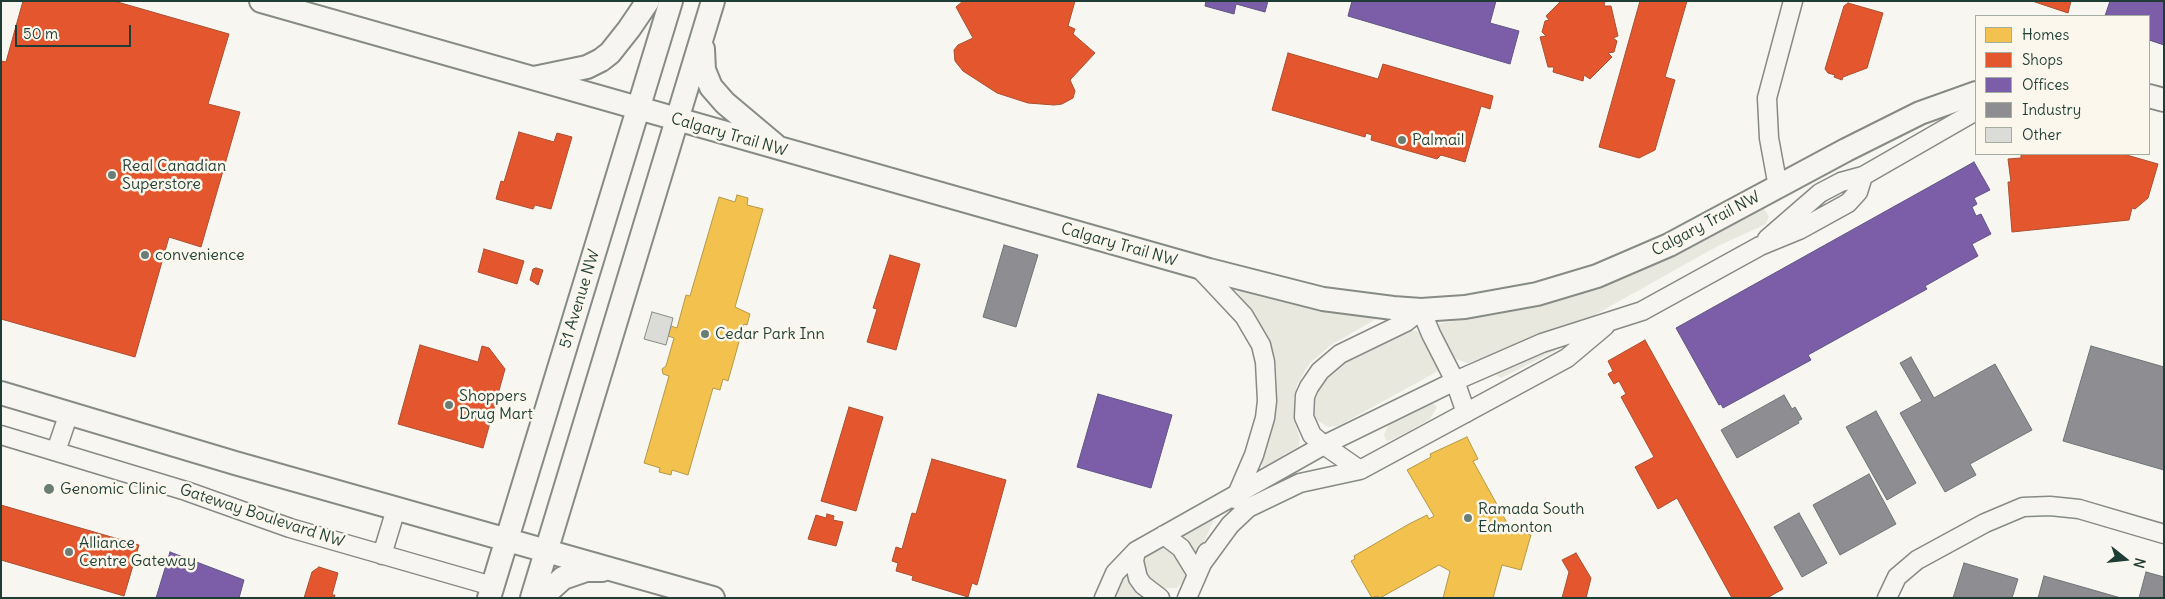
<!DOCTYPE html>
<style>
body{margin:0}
#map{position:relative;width:2165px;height:599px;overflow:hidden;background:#f8f6f0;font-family:Delius,sans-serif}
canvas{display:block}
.frame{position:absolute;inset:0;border:2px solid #1f3d34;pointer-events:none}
.legend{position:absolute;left:1975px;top:15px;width:175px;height:140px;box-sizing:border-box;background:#fbf7ec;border:1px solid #a3ada2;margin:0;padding:6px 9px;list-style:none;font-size:15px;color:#1f3d34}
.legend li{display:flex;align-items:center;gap:10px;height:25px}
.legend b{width:25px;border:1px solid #a3ada2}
.north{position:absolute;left:2100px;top:534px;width:50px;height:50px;-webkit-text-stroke:4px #fbf7ec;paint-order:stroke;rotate:106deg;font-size:14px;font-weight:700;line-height:20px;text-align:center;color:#1f3d34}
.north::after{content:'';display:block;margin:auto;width:18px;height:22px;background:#1f3d34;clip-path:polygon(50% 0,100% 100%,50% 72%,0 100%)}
.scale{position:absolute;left:15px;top:25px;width:116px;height:22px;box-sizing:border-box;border:2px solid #1f3d34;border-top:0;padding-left:6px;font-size:15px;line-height:18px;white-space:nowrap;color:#1f3d34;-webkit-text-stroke:4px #fbf7ec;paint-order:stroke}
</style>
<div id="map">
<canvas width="2165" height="599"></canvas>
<div class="frame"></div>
<ul class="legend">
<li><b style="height:14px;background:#f2c14e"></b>Homes</li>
<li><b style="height:14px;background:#e4572e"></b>Shops</li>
<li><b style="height:14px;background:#7b5ea7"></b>Offices</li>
<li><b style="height:14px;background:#8d8d92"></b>Industry</li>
<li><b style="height:14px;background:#dbdbd7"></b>Other</li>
</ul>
<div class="north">N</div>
<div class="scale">50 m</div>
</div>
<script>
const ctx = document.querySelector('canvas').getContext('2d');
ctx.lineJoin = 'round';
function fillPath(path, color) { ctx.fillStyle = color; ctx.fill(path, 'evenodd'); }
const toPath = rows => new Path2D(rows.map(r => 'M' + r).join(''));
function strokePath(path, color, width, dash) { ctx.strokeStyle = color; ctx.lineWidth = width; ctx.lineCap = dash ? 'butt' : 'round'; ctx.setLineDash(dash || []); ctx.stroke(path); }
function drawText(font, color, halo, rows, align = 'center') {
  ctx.font = font + ' Delius,sans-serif'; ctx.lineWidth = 5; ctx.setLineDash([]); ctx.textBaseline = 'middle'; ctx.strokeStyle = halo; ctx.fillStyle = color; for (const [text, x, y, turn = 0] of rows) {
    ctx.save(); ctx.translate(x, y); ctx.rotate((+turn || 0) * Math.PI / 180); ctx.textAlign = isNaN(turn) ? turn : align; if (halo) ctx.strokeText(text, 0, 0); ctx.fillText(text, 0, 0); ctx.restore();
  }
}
const green = toPath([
 [1760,203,1769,216,1766,224,1716,247,1582,322,1468,363,1452,358,1436,324,1499,314,1537,303],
 [1238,289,1378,318,1331,345,1309,364,1297,385,1294,398,1294,419,1300,439,1299,446,1263,467,1261,464,1277,380,1275,363,1264,330,1237,291],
 [1407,330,1416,331,1424,335,1441,368,1440,370,1338,426,1328,427,1315,419,1312,413,1311,400,1332,366],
 [1556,346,1557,349,1555,351,1501,378,1495,374,1495,371],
 [1427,403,1434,404,1437,407,1430,419,1404,434,1388,441,1386,440,1384,435,1390,421],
 [1212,518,1213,522,1199,553,1194,553,1183,535,1185,529],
 [1159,545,1166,546,1184,563,1185,580,1177,588,1161,588,1146,577,1141,561,1143,555],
 [1123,576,1126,577,1150,598,1107,598]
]);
const homes = toPath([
 [737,195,748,198,747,205,763,209,735,307,750,314,747,325,744,324,728,381,723,379,720,390,713,388,688,475,672,470,671,475,659,472,660,468,644,463,669,376,663,374,662,369,666,366,674,338,668,336,671,326,677,328,686,295,690,296,719,197,735,202,737,195],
 [1467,437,1478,459,1473,461,1511,530,1531,535,1521,570,1502,565,1493,598,1443,598,1450,571,1439,565,1380,598,1377,596,1372,598,1351,561,1355,559,1354,556,1409,524,1427,515,1429,519,1434,516,1407,470,1431,457,1430,454,1467,437]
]);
const shops = toPath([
 [23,1,114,1,229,34,208,104,240,112,201,247,169,237,135,357,1,319,1,61,6,62,23,1],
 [963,1,1075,1,1068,26,1075,29,1073,34,1095,53,1070,80,1075,91,1073,98,1062,104,1054,105,1028,103,997,93,963,71,955,61,954,50,958,45,973,38,956,7,963,1],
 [1561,1,1605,1,1604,6,1611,6,1618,36,1613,38,1617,41,1614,52,1608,53,1612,57,1590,79,1584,75,1583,81,1553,72,1554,67,1548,67,1540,37,1546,36,1542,32,1545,21,1549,20,1546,16,1561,1],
 [1640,1,1687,1,1665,77,1675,80,1655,150,1639,158,1599,147,1640,1],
 [2032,1,2071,1,2068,13,2032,1],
 [1848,3,1883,13,1867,68,1843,77,1842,80,1834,77,1835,75,1828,73,1825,69,1844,6,1848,3],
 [1288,53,1378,79,1383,64,1493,96,1490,109,1481,106,1465,162,1441,155,1437,159,1371,140,1372,135,1366,133,1365,137,1272,110,1288,53],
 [519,132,554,142,557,133,572,137,551,209,535,205,533,209,496,199,501,181,504,182,519,132],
 [2021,154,2123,154,2158,164,2148,198,2135,209,2132,208,2129,220,2012,232,2008,182,2011,182,2008,159,2021,158,2021,154],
 [484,249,524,261,517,284,478,272,484,249],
 [890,255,920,264,896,350,867,342,877,309,873,308,890,255],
 [536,268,543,270,538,285,530,280,533,269,536,268],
 [1645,340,1783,589,1767,598,1732,598,1677,498,1658,509,1635,467,1654,457,1621,397,1626,394,1619,381,1614,384,1608,374,1613,371,1608,361,1645,340],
 [420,345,478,362,482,346,489,348,505,369,483,448,398,424,420,345],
 [849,407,883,417,856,511,821,501,849,407],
 [932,459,1006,480,977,585,972,583,968,597,912,580,913,576,896,571,898,563,892,561,896,547,902,549,912,513,916,514,932,459],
 [1,505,139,545,124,596,1,560,1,505],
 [827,514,834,516,833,520,843,522,836,546,808,539,816,515,826,518,827,514],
 [1576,553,1591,578,1586,598,1562,598,1569,572,1562,560,1576,553],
 [319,567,338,573,332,595,335,595,334,598,304,598,312,572,319,567]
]);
const offices = toPath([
 [1206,1,1268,1,1265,12,1236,4,1234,14,1205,6,1206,1],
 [1352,1,1496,1,1490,23,1519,31,1510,64,1348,16,1352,1],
 [2110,1,2164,1,2164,45,2149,40,2149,16,2105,16,2110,1],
 [1974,162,1990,190,1974,198,1977,204,1972,207,1976,216,1981,214,1991,234,1972,244,1978,256,1925,286,1927,289,1808,355,1811,360,1723,408,1721,404,1719,405,1676,328,1974,162],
 [1098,394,1172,415,1151,488,1077,467,1098,394],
 [170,552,244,580,239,598,156,598,170,552]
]);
const industry = toPath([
 [1004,245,1038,255,1016,327,983,317,1004,245],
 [2091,346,2164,367,2164,470,2063,441,2091,346],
 [1911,357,1934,398,1995,364,2032,430,1970,464,1976,475,1945,492,1900,413,1922,401,1900,363,1911,357],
 [1784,395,1792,409,1795,407,1802,419,1798,421,1799,423,1737,458,1721,430,1784,395],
 [1876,411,1916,483,1887,500,1846,427,1876,411],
 [1869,474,1896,524,1840,555,1813,505,1869,474],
 [1799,513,1827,563,1802,577,1774,527,1799,513],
 [1964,563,2018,579,2012,598,1953,598,1964,563],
 [2146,572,2164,577,2164,598,2139,598,2146,572],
 [2044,576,2121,598,2038,598,2044,576]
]);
const building = toPath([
 [652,312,673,318,666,345,644,339,652,312]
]);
const minor = toPath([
 [1778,187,1769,138,1767,98,1793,1],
 [1767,239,1820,193,1841,182,1863,176,1976,111],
 [1198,267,1244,316,1261,345,1265,362,1267,401,1265,418,1254,455,1235,499],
 [1,435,186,491,290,528,492,586],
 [56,451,69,413],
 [1360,470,1324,445,1312,435,1304,417,1305,396,1309,387,1320,371,1340,354,1406,322,1421,310,1431,334,1455,381,1466,413],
 [1164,535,1181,548,1197,574],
 [1136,551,1134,561,1138,578,1143,585,1160,598],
 [382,555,396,509],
 [1203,562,1230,525,1248,508,1300,483,1360,470,1567,358,1605,326],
 [1104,598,1115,573,1136,551,1324,445,1455,381,1542,343,1642,311,1760,246,1799,230,1848,203,1858,192,1863,176],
 [1187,598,1207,552],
 [1887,598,1897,577,1917,560,1985,523,2023,507,2050,506,2079,509,2164,534]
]);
const major = toPath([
 [261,1,1209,270,1323,299,1393,308,1421,310,1465,307,1537,294,1597,276,1669,245,1846,150,1920,113,1976,93],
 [703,49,704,70,711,87,725,103,775,145],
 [534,78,587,67,601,60,610,53,629,29,648,1],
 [2149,96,2164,100],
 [1,393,235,463,713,598],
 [489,598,671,1],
 [532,598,713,1],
 [541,598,563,578,586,570,602,570]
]);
const markers = [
 [1402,140,5,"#6b7e76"],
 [112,175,5,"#6b7e76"],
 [145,255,5,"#6b7e76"],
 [705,334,5,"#6b7e76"],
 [449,405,5,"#6b7e76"],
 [49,489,6,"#6b7e76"],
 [1468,518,5,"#6b7e76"],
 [69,552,5,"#6b7e76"]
];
const streetNames = [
 ["Calgary Trail NW",729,135,16],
 ["Calgary Trail NW",1706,224,-28],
 ["Calgary Trail NW",1119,245,16],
 ["51 Avenue NW",580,299,-73],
 ["Gateway Boulevard NW",262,516,18]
];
const poiNames = [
 ["Palmail",1412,140],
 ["Real Canadian",122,166],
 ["Superstore",122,184],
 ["convenience",155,255],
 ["Cedar Park Inn",715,334],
 ["Shoppers",459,396],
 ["Drug Mart",459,414],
 ["Genomic Clinic",60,489],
 ["Ramada South",1478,509],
 ["Edmonton",1478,527],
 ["Alliance",79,543],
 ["Centre Gateway",79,561]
];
fillPath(green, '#e8e8df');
fillPath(homes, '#f2c14e');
strokePath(homes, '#b39946', 1);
fillPath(shops, '#e4572e');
strokePath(shops, '#a94f30', 1);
fillPath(offices, '#7b5ea7');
strokePath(offices, '#5f5484', 1);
fillPath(industry, '#8d8d92');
strokePath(industry, '#6c7576', 1);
fillPath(building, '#dbdbd7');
strokePath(building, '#868b86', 1);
strokePath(minor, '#868b86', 21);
strokePath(major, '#868b86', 26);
strokePath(minor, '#f6f5f1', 18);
strokePath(major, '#f6f5f1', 22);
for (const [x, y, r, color] of markers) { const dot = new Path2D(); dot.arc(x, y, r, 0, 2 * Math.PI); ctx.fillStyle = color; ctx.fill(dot); strokePath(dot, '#fbf7ec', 2); }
drawText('16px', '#1f3d34', '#fbf7ec', streetNames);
drawText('16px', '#1f3d34', '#fbf7ec', poiNames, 'left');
</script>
